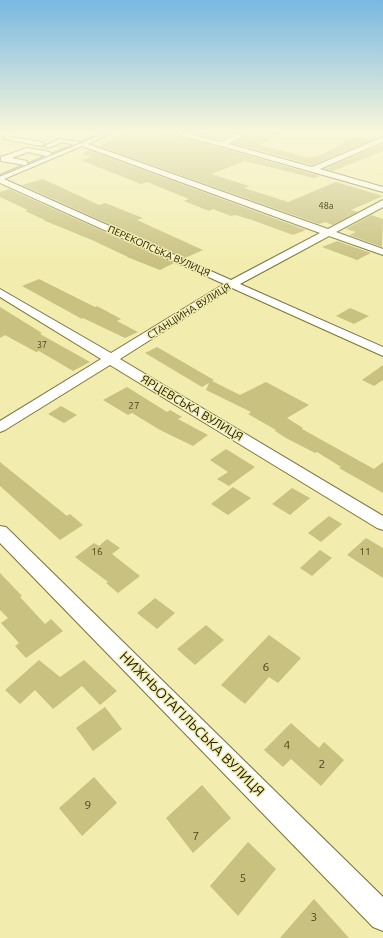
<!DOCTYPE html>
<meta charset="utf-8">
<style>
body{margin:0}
canvas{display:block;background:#f2edae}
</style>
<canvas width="383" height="938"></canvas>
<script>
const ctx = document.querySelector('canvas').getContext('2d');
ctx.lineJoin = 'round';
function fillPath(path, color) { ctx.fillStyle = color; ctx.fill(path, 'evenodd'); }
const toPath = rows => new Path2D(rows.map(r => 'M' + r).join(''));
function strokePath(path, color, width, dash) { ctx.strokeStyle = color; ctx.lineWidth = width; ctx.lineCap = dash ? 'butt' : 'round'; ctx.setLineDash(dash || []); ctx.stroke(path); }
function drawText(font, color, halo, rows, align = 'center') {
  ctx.font = font + ' Ubuntu,sans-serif'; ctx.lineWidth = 3; ctx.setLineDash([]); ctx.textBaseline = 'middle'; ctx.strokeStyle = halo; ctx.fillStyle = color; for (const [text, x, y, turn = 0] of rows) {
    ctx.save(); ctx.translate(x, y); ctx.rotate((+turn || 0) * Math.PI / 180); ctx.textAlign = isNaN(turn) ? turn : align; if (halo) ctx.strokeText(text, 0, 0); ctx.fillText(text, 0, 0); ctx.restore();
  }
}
const building = toPath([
 [132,132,152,132,186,138,320,176,314,178,245,161,211,174,249,186,244,188,288,202,336,182,383,196,351,210,358,212,333,225,325,222,319,224,98,146],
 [188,132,236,132,222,140],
 [249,132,282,132,260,145,309,158,317,157,356,136,372,140,312,165,233,143],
 [383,144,383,151,333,171,324,169],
 [89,150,306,230,293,235,252,220,235,215,231,216,213,209,209,211,184,201,189,199,147,182,141,184,80,160,91,157,81,154],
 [43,179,99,205,105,203,143,218,137,220,203,250,185,258,22,185],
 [9,189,174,263,160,270,127,257,128,257,92,240,43,220,45,220,25,211,28,210,0,197,0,192],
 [371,215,383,219,382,247,349,235,356,232,346,229],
 [337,241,371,253,357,260,322,247],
 [39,279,95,307,97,306,121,319,117,321,138,332,125,338,83,318,82,319,22,286],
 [0,307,42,333,40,334,90,362,73,371,39,351,36,352,5,335,0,338],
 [350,308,369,316,354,324,336,316],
 [157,347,214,380,212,381,240,395,266,382,309,405,287,418,303,428,302,429,374,469,383,462,383,493,339,468,341,467,317,452,315,453,286,438,275,431,276,430,248,414,251,412,206,390,209,383,202,387,145,353],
 [383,365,383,380,374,386,362,380],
 [127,387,167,412,170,410,182,417,178,419,208,435,193,446,160,430,132,413,128,415,103,400],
 [61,406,77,415,64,423,48,414],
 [226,449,255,467,229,486,217,479,228,472,210,460],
 [0,462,67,516,70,514,83,525,60,540,0,486],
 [233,487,251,498,228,515,211,504],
 [292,488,310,498,290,515,272,504],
 [329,516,342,524,321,542,308,533],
 [366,538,383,548,383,578,347,555],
 [107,539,120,548,112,554,140,576,118,593,106,583,108,582,75,557,94,543,99,546],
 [320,550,332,558,312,576,300,568],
 [0,573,22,596,20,597,45,624,51,619,63,631,26,658,15,646,19,643,1,623,8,618,0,610],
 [155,598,175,613,157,629,137,613],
 [206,625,224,640,195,665,177,649],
 [269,635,301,658,278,683,269,677,245,704,221,685],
 [39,660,60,677,84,660,117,691,100,705,82,686,53,709,35,690,20,704,5,690],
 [105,707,122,729,93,751,76,728],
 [291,723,319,748,324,742,344,760,321,786,291,759,283,767,264,750],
 [94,777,117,803,82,836,59,808],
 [202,785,231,818,193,853,166,818],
 [248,842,276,869,238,916,210,886],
 [314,899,349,938,280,938]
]);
const minor = toPath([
 [104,132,113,132,88,144,328,229,383,200,383,207,336,232,383,249,383,255,329,236,240,284,383,347,383,356,232,288,120,359,383,516,383,530,377,528,110,365,5,430,0,432,0,421,101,359,0,297,0,289,111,353,224,284,0,183,0,175,24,165,1,161,1,157,27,148,50,152,51,154,74,145,63,142,48,148,44,146,60,139,81,142,104,132],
 [82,146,320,233,231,280,4,179,82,146],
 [28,152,46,156,27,164,27,161,12,158,28,152],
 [168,132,181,132,222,142,239,132,248,132,229,144,312,167,383,137,383,142,320,169,383,187,383,192,221,146,168,132],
 [7,136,41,142,45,144,41,146,5,139,4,138,7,136],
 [0,526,6,527,383,897,383,931,373,927,0,543,0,526]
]);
const tram = toPath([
 [0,176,107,132]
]);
const farNumbernames = [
 ["48а",326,206],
 ["37",42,345]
];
const farStreetnames = [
 ["ПЕРЕКОПСЬКА ВУЛИЦЯ",159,251,24],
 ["СТАНЦІЙНА ВУЛИЦЯ",189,311,-32]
];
const numberNames = [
 ["27",134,406],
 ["16",97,552],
 ["11",365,552]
];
const streetNames = [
 ["ЯРЦЕВСЬКА ВУЛИЦЯ",192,408,31]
];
const nearNumbernames = [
 ["6",266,667],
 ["4",287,745],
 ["2",322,764],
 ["9",88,805],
 ["7",196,836],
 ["5",243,878],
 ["3",314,917]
];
const nearStreetnames = [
 ["НИЖНЬОТАГІЛЬСЬКА ВУЛИЦЯ",192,724,45]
];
fillPath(building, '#c8c180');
strokePath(minor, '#7a7439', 2);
fillPath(minor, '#fff');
strokePath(tram, '#635f3b', 1);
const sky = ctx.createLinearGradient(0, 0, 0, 264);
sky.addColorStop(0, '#78b8e2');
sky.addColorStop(0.5, '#f9f7db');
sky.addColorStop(1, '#f9f7db00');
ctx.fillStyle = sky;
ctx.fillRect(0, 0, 383, 264);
drawText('9px', '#494523', null, farNumbernames);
drawText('10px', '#1f1c04', '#f2edae', farStreetnames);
drawText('10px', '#494523', null, numberNames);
drawText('12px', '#1f1c04', '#f2edae', streetNames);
drawText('12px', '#494523', null, nearNumbernames);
drawText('14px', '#1f1c04', '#f2edae', nearStreetnames);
</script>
